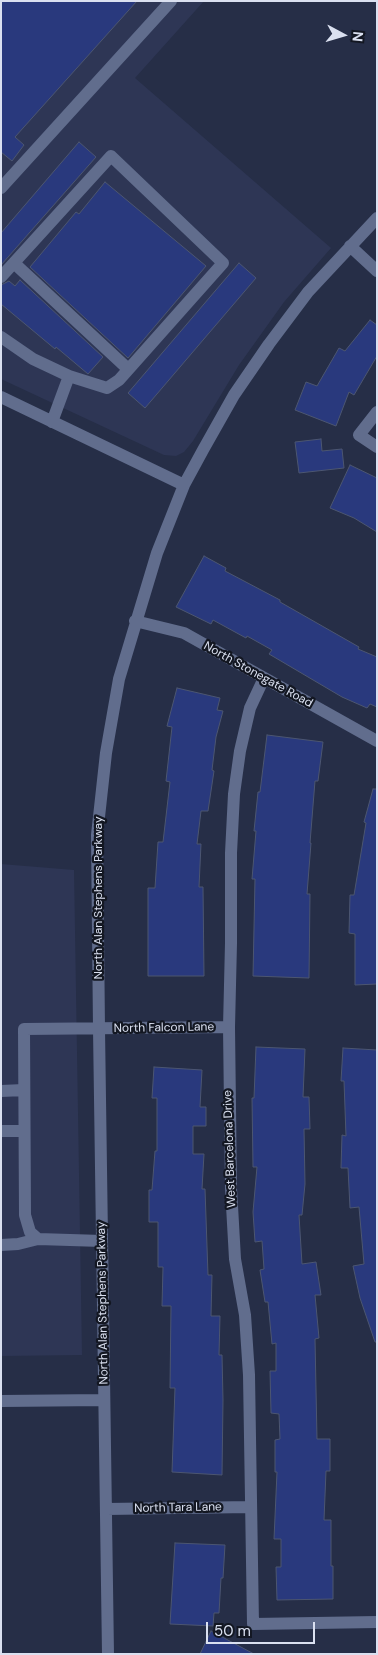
<!DOCTYPE html>
<style>
body{margin:0}
#map{position:relative;width:378px;height:1655px;overflow:hidden;background:#262e47;font-family:"DM Sans",sans-serif}
canvas{display:block}
.frame{position:absolute;inset:0;border:2px solid #dae0f0;pointer-events:none}
.north{position:absolute;left:318px;top:10px;width:50px;height:50px;-webkit-text-stroke:4px #131722;paint-order:stroke;rotate:96deg;font-size:14px;font-weight:700;line-height:20px;text-align:center;color:#dae0f0}
.north::after{content:'';display:block;margin:auto;width:18px;height:22px;background:#dae0f0;clip-path:polygon(50% 0,100% 100%,50% 72%,0 100%)}
.scale{position:absolute;left:206px;top:1622px;width:109px;height:22px;box-sizing:border-box;border:2px solid #dae0f0;border-top:0;padding-left:6px;font-size:15px;line-height:18px;white-space:nowrap;color:#dae0f0;-webkit-text-stroke:4px #131722;paint-order:stroke}
</style>
<div id="map">
<canvas width="378" height="1655"></canvas>
<div class="frame"></div>
<div class="north">N</div>
<div class="scale">50 m</div>
</div>
<script>
const ctx = document.querySelector('canvas').getContext('2d');
ctx.lineJoin = 'round';
function fillPath(path, color) { ctx.fillStyle = color; ctx.fill(path, 'evenodd'); }
const toPath = rows => new Path2D(rows.map(r => 'M' + r).join(''));
function strokePath(path, color, width, dash) { ctx.strokeStyle = color; ctx.lineWidth = width; ctx.lineCap = dash ? 'butt' : 'round'; ctx.setLineDash(dash || []); ctx.stroke(path); }
function drawText(font, color, halo, rows, align = 'center') {
  ctx.font = font + ' "DM Sans",sans-serif'; ctx.lineWidth = 4.5; ctx.setLineDash([]); ctx.textBaseline = 'middle'; ctx.strokeStyle = halo; ctx.fillStyle = color; for (const [text, x, y, turn = 0] of rows) {
    ctx.save(); ctx.translate(x, y); ctx.rotate((+turn || 0) * Math.PI / 180); ctx.textAlign = isNaN(turn) ? turn : align; if (halo) ctx.strokeText(text, 0, 0); ctx.fillText(text, 0, 0); ctx.restore();
  }
}
const built = toPath([
 [1,1,204,1,135,78,331,248,284,302,239,365,193,441,184,452,176,456,164,455,1,379],
 [1,864,74,870,82,1355,1,1356]
]);
const building = toPath([
 [1,1,137,1,15,137,24,145,12,161,1,152,1,1],
 [79,142,96,157,1,265,1,233,79,142],
 [105,182,206,266,128,358,30,267,76,212,79,214,105,182],
 [239,263,256,278,145,408,128,393,239,263],
 [20,280,103,357,88,374,56,347,55,349,1,304,1,285,9,281,15,286,20,280],
 [370,320,377,325,377,356,354,395,349,392,336,426,295,410,306,382,317,386,339,348,345,351,370,320],
 [321,439,322,451,342,449,344,468,299,473,295,442,321,439],
 [350,465,377,478,377,532,354,518,330,508,350,465],
 [204,556,226,568,225,571,280,600,280,602,359,647,358,649,377,657,377,707,370,704,367,708,342,697,269,654,272,650,247,636,246,638,213,620,211,624,176,607,204,556],
 [177,688,220,698,217,710,223,711,216,737,212,770,214,771,208,811,201,811,197,844,201,844,199,887,203,887,204,976,148,976,148,888,155,888,158,842,163,842,170,782,166,781,172,727,167,726,177,688],
 [267,735,323,742,318,781,315,781,310,843,311,843,307,894,310,894,309,978,253,976,255,879,252,879,256,831,254,831,258,792,260,792,267,735],
 [373,789,377,789,377,984,355,985,355,934,349,933,350,895,354,895,366,823,364,822,373,789],
 [256,1047,305,1049,303,1097,309,1097,310,1129,304,1129,305,1184,302,1215,299,1215,302,1264,316,1262,321,1295,315,1295,319,1338,315,1339,317,1439,330,1439,330,1471,326,1471,324,1520,331,1520,331,1566,333,1566,333,1599,277,1600,276,1567,281,1567,281,1539,274,1539,277,1472,275,1472,275,1440,280,1439,279,1414,271,1413,270,1371,276,1371,276,1343,272,1344,268,1302,265,1302,260,1270,264,1269,262,1241,255,1242,253,1212,257,1167,253,1167,252,1098,254,1098,256,1047],
 [343,1048,377,1050,377,1342,375,1342,360,1298,353,1266,364,1264,359,1207,350,1208,348,1168,341,1168,342,1135,346,1136,344,1081,341,1081,343,1048],
 [154,1067,202,1070,200,1107,206,1107,206,1126,193,1126,193,1154,204,1154,202,1189,205,1189,208,1275,212,1275,211,1316,220,1316,219,1355,222,1355,223,1400,222,1475,172,1472,175,1388,170,1388,171,1306,162,1306,163,1267,158,1267,158,1222,149,1222,149,1190,152,1190,155,1151,157,1151,157,1098,152,1098,154,1067],
 [175,1543,225,1545,223,1578,221,1578,219,1613,214,1613,213,1626,170,1624,175,1543],
 [211,1631,254,1654,200,1654,211,1631]
]);
const minor = toPath([
 [1,188,171,1],
 [350,246,377,271],
 [14,263,128,369],
 [1,277,111,156,223,263,119,380,107,388,69,376,33,359,1,337],
 [1,397,184,485],
 [377,412,359,435,377,447],
 [52,422,69,376],
 [135,621,184,633,377,741],
 [264,678,250,708,240,751,234,794,231,853,231,943,229,1027,231,1188,235,1259,245,1315,249,1375,253,1624,377,1622],
 [1,1091,24,1090],
 [1,1131,24,1131],
 [102,1241,38,1239,30,1232,25,1215,24,1029,229,1027],
 [1,1245,18,1244,38,1239],
 [1,1401,104,1400],
 [106,1509,251,1507],
 [108,1654,99,1029,97,835,106,753,119,679,157,553,184,485,203,450,234,395,269,344,308,292,377,218]
]);
const streetNames = [
 ["North Stonegate Road",258,675,29],
 ["North Alan Stephens Parkway",99,898,-90],
 ["North Falcon Lane",164,1028,-1],
 ["West Barcelona Drive",230,1149,-92],
 ["North Alan Stephens Parkway",103,1303,-91],
 ["North Tara Lane",178,1508,-1]
];
fillPath(built, '#2e3655');
fillPath(building, '#29397d');
strokePath(building, '#4c5671', 1);
strokePath(minor, '#616d8d', 12);
drawText('12px', '#dae0f0', '#131722', streetNames);
</script>
